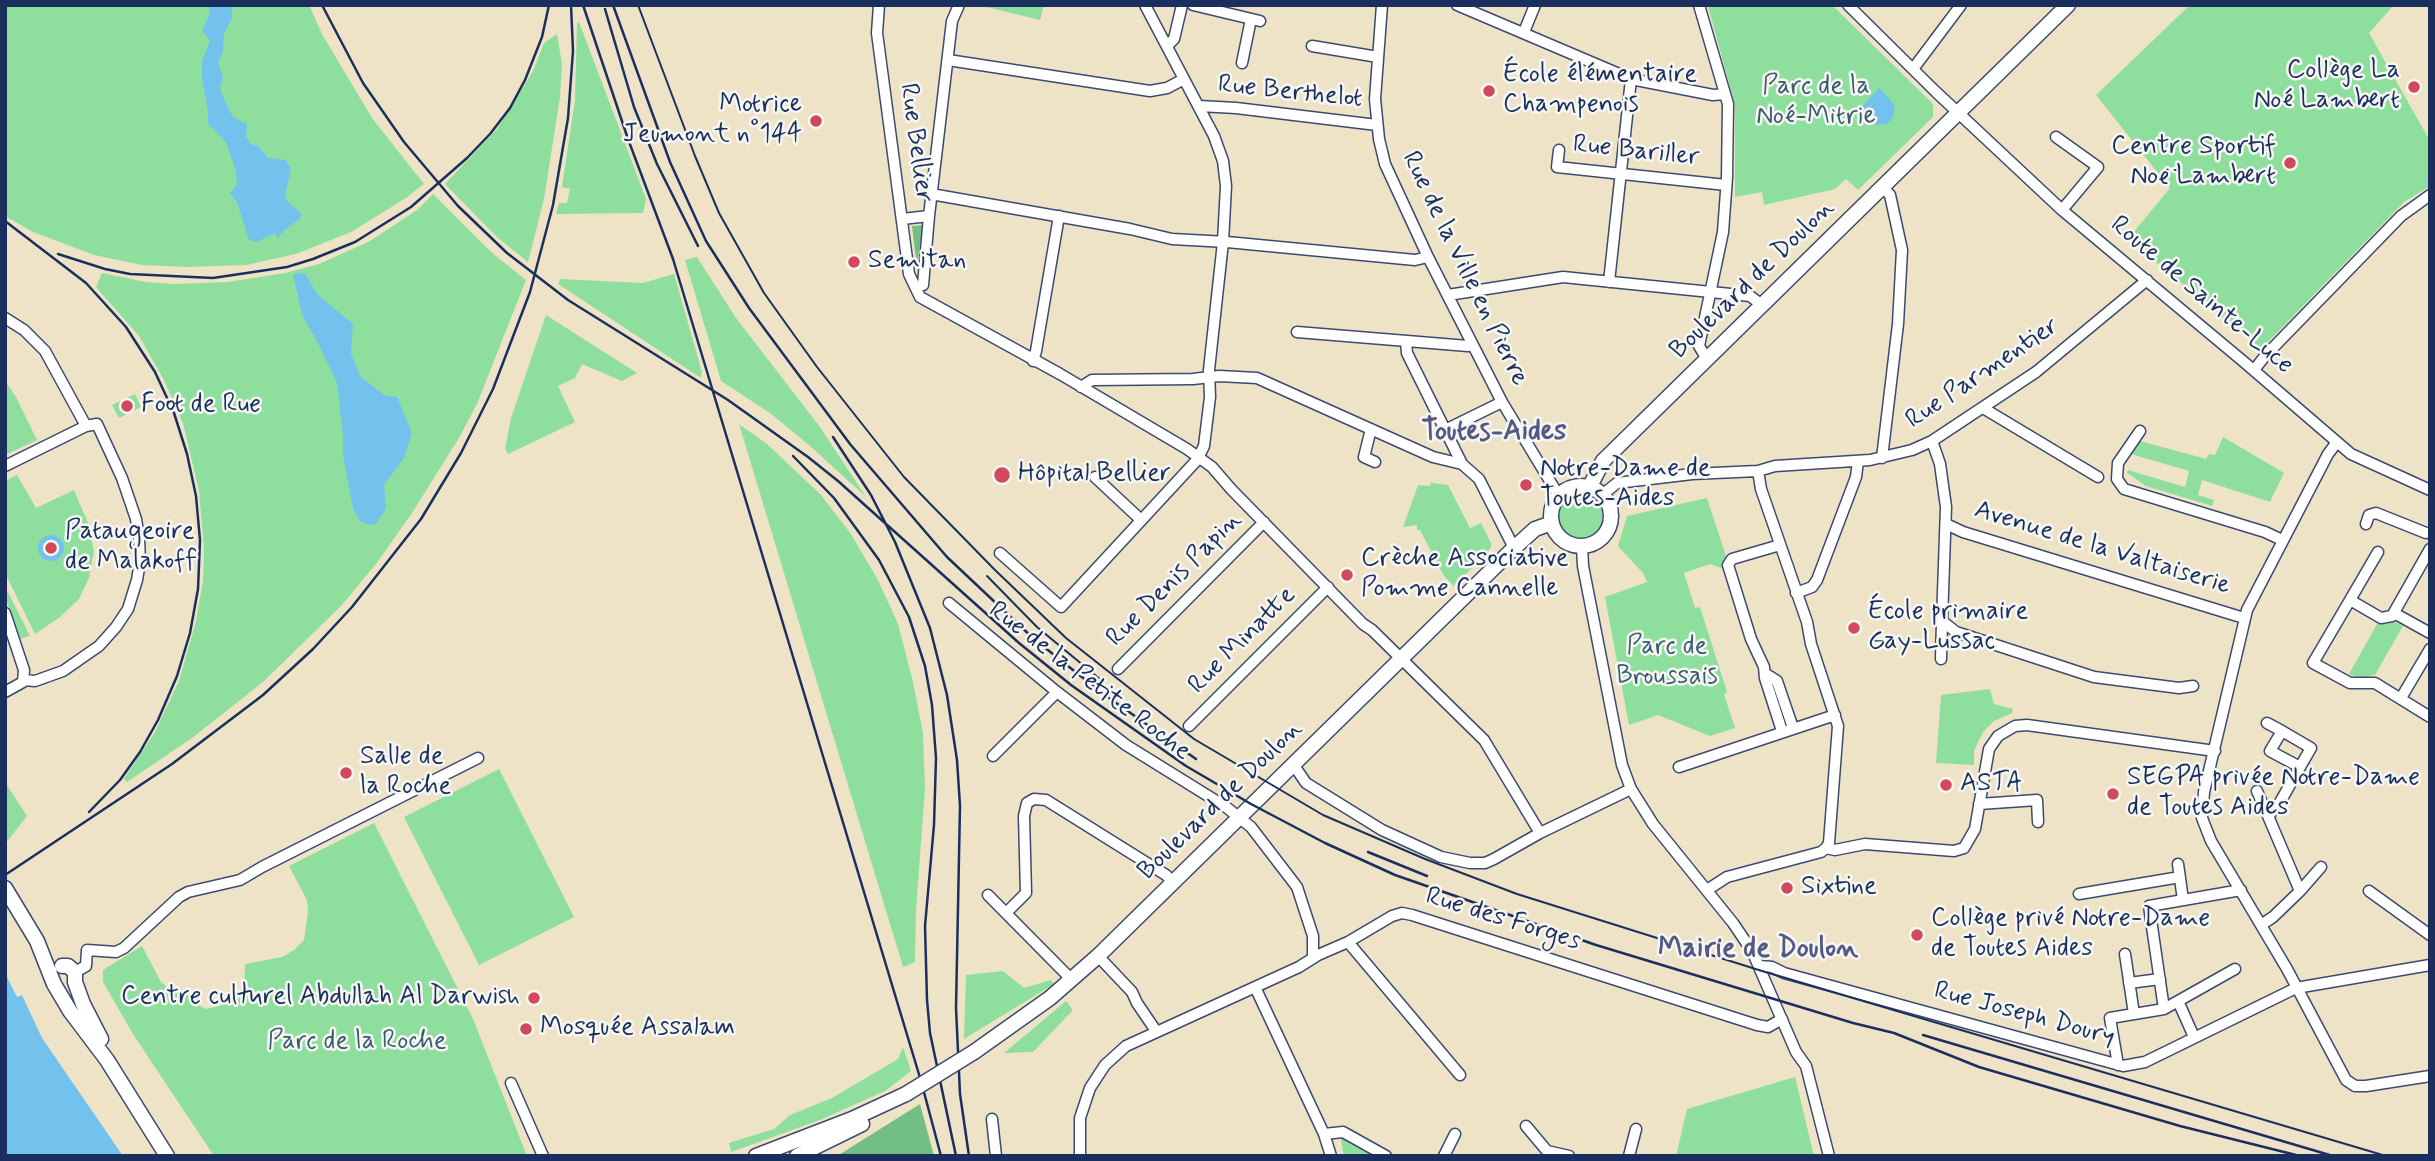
<!DOCTYPE html>
<meta charset="utf-8">
<style>
body{margin:0}
#map{position:relative;width:2435px;height:1161px;overflow:hidden;background:#eee3c6;font-family:Mynerve,sans-serif}
canvas{display:block}
.frame{position:absolute;inset:0;border:7px solid #1b2f5e;pointer-events:none}
</style>
<div id="map">
<canvas width="2435" height="1161"></canvas>
<div class="frame"></div>
</div>
<script>
const ctx = document.querySelector('canvas').getContext('2d');
ctx.lineJoin = 'round';
function fillPath(path, color) { ctx.fillStyle = color; ctx.fill(path, 'evenodd'); }
const toPath = rows => new Path2D(rows.map(r => 'M' + r).join(''));
function strokePath(path, color, width, dash) { ctx.strokeStyle = color; ctx.lineWidth = width; ctx.lineCap = dash ? 'butt' : 'round'; ctx.setLineDash(dash || []); ctx.stroke(path); }
function drawText(font, color, halo, rows, align = 'center') {
  ctx.font = font + ' Mynerve,sans-serif'; ctx.lineWidth = 5; ctx.setLineDash([]); ctx.textBaseline = 'middle'; ctx.strokeStyle = halo; ctx.fillStyle = color; for (const [text, x, y, turn = 0] of rows) {
    ctx.save(); ctx.translate(x, y); ctx.rotate((+turn || 0) * Math.PI / 180); ctx.textAlign = isNaN(turn) ? turn : align; if (halo) ctx.strokeText(text, 0, 0); ctx.fillText(text, 0, 0); ctx.restore();
  }
}
const green = toPath([
 [5,5,309,5,322,34,372,118,424,184,406,198,351,232,296,254,246,265,187,267,142,265,94,255,33,232,5,216],
 [978,5,1044,5,1040,20],
 [1832,5,1933,104,1933,117,1858,190,1846,179,1835,189,1764,205,1762,192,1735,197,1735,105,1708,6],
 [2190,5,2394,5,2369,33,2430,141,2430,186,2404,202,2261,349,2128,239,2170,188,2096,95],
 [579,22,646,199,643,213,556,214,559,203,567,203,570,189,562,187,575,100,577,24],
 [557,34,562,64,560,97,544,199,528,262,498,238,445,184,497,129,533,71,544,43],
 [433,194,491,252,526,280,477,404,459,438,412,513,376,564,341,606,263,682,192,738,127,782,124,779,155,732,179,681,196,621,203,581,204,549,199,491,183,423,164,380,139,336,96,287,102,273,146,282,174,284,227,282,285,273,319,264,370,241,417,210],
 [697,257,736,318,820,427,866,497,809,445,770,413,721,381,685,260],
 [674,274,702,372,701,378,558,284,560,279,643,283],
 [546,315,637,373,622,381,582,364,575,378,558,386,575,422,508,454,505,449,511,418],
 [5,381,16,397,37,440,5,455],
 [135,394,141,407,119,418,112,405],
 [739,424,767,444,821,495,851,534,878,580,898,624,913,682,923,733,925,789,916,910,915,962,903,967],
 [2223,437,2284,473,2270,502,2202,480,2198,495,2214,500,2212,506,2146,486,2127,473,2128,470,2185,487,2189,471,2131,454,2137,443,2140,441,2206,459,2209,454,2215,455],
 [17,475,36,508,74,490,88,523,94,551,89,578,79,599,60,617,35,634,5,573,5,481],
 [1431,483,1448,485,1470,528,1481,523,1491,543,1491,547,1487,553,1454,586,1444,576,1420,530,1417,530,1417,525,1403,527,1418,485,1430,486],
 '1559 516a22 22 0 1 1 44 0a22 22 0 1 1-44 0Z',
 [1707,498,1726,556,1721,568,1710,564,1684,573,1695,608,1700,607,1727,692,1724,694,1735,728,1710,736,1658,715,1629,725,1605,597,1647,582,1643,573,1618,546,1627,516],
 [8,592,30,636,19,639,5,595],
 [2393,621,2403,626,2375,675,2359,678,2349,674,2377,624,2388,624],
 [1990,689,1994,704,2013,709,2012,713,1994,721,1983,732,1974,751,1974,765,1936,763,1941,695],
 [499,769,574,917,479,965,404,817],
 [5,782,27,816,5,844],
 [374,823,473,1019,527,1156,214,1156,133,1034,103,982,103,970,142,946,161,982,169,989,176,989,186,995,192,994,200,1006,206,1009,230,1003,239,998,244,990,245,964,282,957,294,950,304,940,308,912,307,900,289,866],
 [1003,971,1024,988,1051,980,1054,984,964,1039,966,975],
 [1066,1001,1073,1010,1033,1052,1004,1053],
 [903,1047,911,1071,885,1091,820,1120,731,1152,729,1143,774,1129,790,1115,832,1098,898,1059],
 [1795,1077,1814,1156,1676,1156,1687,1109],
 [1340,1136,1375,1156,1344,1156]
]);
const forest = toPath([
 [923,225,918,259,916,259,912,226],
 [920,1104,934,1156,837,1156]
]);
const water = toPath([
 [210,5,235,5,232,9,232,18,224,34,223,52,218,63,223,77,220,87,224,99,233,117,247,124,246,136,251,144,258,146,268,158,286,160,291,169,285,196,288,202,301,213,300,219,282,232,278,238,275,233,257,242,249,240,237,202,230,193,237,184,236,171,226,142,208,124,208,111,202,79,202,61,210,41,202,30,209,16],
 [1879,88,1892,101,1895,109,1893,117,1888,123,1877,125,1857,112],
 [305,273,317,294,353,324,351,354,361,377,384,395,397,397,412,433,404,458,384,485,386,508,376,524,368,525,360,521,353,509,343,456,343,435,337,383,319,345,302,315,293,274],
 '38 548a13 13 0 1 1 26 0a13 13 0 1 1-26 0Z',
 [5,973,17,997,22,995,42,1038,123,1156,5,1156]
]);
const minor = toPath([
 [879,5,877,33,909,274,920,297,1060,374,1187,449,1212,467,1231,489,1363,624,1372,630,1484,740,1540,833],
 [1193,5,1260,21],
 [1382,5,1375,99,1379,139,1385,164,1428,257,1502,402,1559,496],
 [1457,5,1631,79,1713,95,1725,94],
 [1699,5,1728,104,1727,178,1723,232,1699,346,1707,359],
 [1848,5,1936,92,2062,210,2244,362,2337,442,2351,454,2430,490],
 [1524,32,1535,5],
 [1167,46,1174,39,1182,5],
 [1312,46,1378,57],
 [948,60,1150,91,1167,88,1184,79],
 [1242,63,1251,19],
 [1913,69,1961,5],
 [1199,106,1236,108,1377,125],
 [2056,137,2098,167,2062,210],
 [1559,150,1557,167,1726,185],
 [931,194,1130,229,1172,239,1227,242,1415,260,1428,257],
 [902,219,929,216],
 [1609,282,1631,79],
 [923,285,929,216,952,21,959,5],
 [1448,295,1563,277,1750,296,1762,305],
 [5,318,24,330,45,351,86,426],
 [1297,332,1468,346],
 [1406,342,1407,353,1462,464],
 [1033,361,1036,351,1059,216],
 [2254,370,2265,356,2401,216,2430,195],
 [1081,387,1092,380,1193,379,1219,376,1257,378,1433,457,1462,464,1479,479,1514,548],
 [1983,408,2098,477],
 [1371,429,1364,457,1375,462],
 [1445,430,1502,402],
 [2140,431,2118,463,2117,479,2124,489,2265,532,2282,540],
 [1932,441,1940,464,1946,507,1942,621,1956,632,2094,677,2179,688,2193,686],
 [2337,442,2328,454,2247,610,2204,792,2202,818,2211,841,2287,969,2346,1080,2355,1086,2366,1086,2430,1076],
 [1882,458,1898,324,1902,250,1890,195,1883,187],
 [5,466,86,426,97,424,122,478,136,519,139,538,140,562,137,580,128,609,116,627,99,646,63,671,35,681,24,680],
 [1758,471,1761,489,1807,622,1811,644,1838,726,1829,843,1826,848],
 [1095,477,1140,519],
 [1602,495,1617,483,1692,474,1758,471,1775,466,1870,460,1912,450,1932,441,2036,372,2147,280],
 [1946,524,1963,532,2244,618],
 [2366,524,2369,515,2376,513,2426,533],
 [1780,545,1732,559,1728,565,1751,639,1764,667,1765,678,1782,731],
 [1582,546,1583,566,1622,765,1631,789,1653,824,1733,923,1752,951,1796,1052,1806,1066,1829,1156],
 [2430,549,2392,616,2381,618,2350,600,2313,663,2350,683,2375,683,2430,717],
 [1000,553,1061,607,1197,460,1204,446,1210,397,1209,370,1223,242,1226,186,1223,161,1214,136,1145,5],
 [1796,593,1812,587,1817,580,1856,477,1858,461],
 [2350,600,2378,552],
 [949,603,1057,692,1126,745,1226,807,1251,827,1297,887,1313,936,1313,958],
 [5,613,24,670,23,682,5,692],
 [2394,613,2430,633],
 [1941,659,1942,621],
 [1118,669,1264,522],
 [1766,674,1777,681,1793,728],
 [2401,698,2430,649],
 [2267,723,2282,731],
 [1189,726,1328,587],
 [993,756,1057,692],
 [1293,764,1306,783,1382,830,1441,857,1470,863,1485,863,1494,859,1540,833,1631,789],
 [1679,767,1835,715],
 [2257,791,2268,816],
 [1979,804,2037,800,2038,822],
 [2178,864,2183,900],
 [1707,890,1727,877,1821,852,1826,848,1835,850,1865,844,1954,851,1964,848,1975,829,1989,749,1998,736,2015,726,2027,725,2215,751],
 [2300,891,2321,867],
 [2369,891,2430,935],
 [2079,894,2180,877],
 [988,895,1071,979],
 [1006,913,1026,893,1024,816,1027,803,1034,799,1046,800,1166,875,1173,882],
 [2261,925,2273,917,2300,891,2268,816,2279,804,2300,767,2311,748,2282,731,2270,751,2300,767],
 [1348,942,1460,1075],
 [2125,954,2134,1014],
 [1098,956,1132,992,1137,1003,1156,1031],
 [1760,966,1772,967,1784,973,2123,1066,2145,1062,2296,988,2430,965],
 [75,972,86,966,87,950,116,952,124,948,179,897,188,892,240,880,262,867,478,758],
 [2129,983,2160,979],
 [1255,987,1324,1134,1343,1132,1386,1156],
 [2178,1001,2194,1037],
 [2164,1009,2149,906,2241,890],
 [2118,1065,2110,1018,2164,1009,2235,969],
 [511,1083,543,1156],
 [992,1119,996,1156],
 [1526,1126,1547,1151,1569,1156],
 [1324,1134,1331,1156],
 [1080,1156,1080,1118,1090,1088,1105,1065,1126,1046,1299,967,1318,955,1348,942,1392,916,1402,913,1412,915,1757,1025,1768,1027,1782,1019],
 [1444,1156,1455,1134],
 [1629,1156,1636,1129]
]);
const major = toPath([
 '1551 516a30 30 0 1 1 60 0a30 30 0 1 1-60 0Z',
 [1589,488,1603,461,2068,5],
 [5,888,37,941,54,984,70,1011,107,1060,167,1156],
 [62,966,68,966,75,972,75,982,83,1004,101,1039],
 [974,1052,1050,998,1098,956,1514,548,1535,529,1552,523],
 [756,1156,852,1119,906,1094],
 [797,1156,862,1124]
]);
const tram = toPath([
 [638,5,695,156,719,213,764,293,817,367,904,477,995,570,1066,638,1194,739,1323,815,1425,859,1517,894,1762,971,2386,1156],
 [987,576,1037,627,1101,680]
]);
const rail = toPath([
 [322,5,363,83,404,142,458,206,507,253,568,300,728,400,808,457,838,481,1019,643,1071,685,1186,766,1251,804,1325,843,1395,875,1596,945,1853,1023,1894,1033,1979,1067,2180,1126,2300,1156],
 [583,5,628,139,673,259,921,1081,941,1156],
 [613,5,670,162,706,241,749,308,850,444,947,557,1034,639,1102,693,1196,759],
 [605,9,634,107,657,164,698,246],
 [5,221,86,283,126,327,155,372,174,413,187,454,196,496,200,540,198,589,190,633,177,676,158,720,140,752,120,780,89,812],
 [58,254,105,269,130,274,213,278,287,267,313,259,355,242,411,207,467,158,490,134,510,108,525,80,542,37,549,5],
 [833,437,871,495,895,542,930,628,947,695,957,760,960,806,956,1008,960,1094,969,1156],
 [793,456,834,498,879,560,909,617,925,666,932,705,936,758,934,825,925,926,927,1000,930,1033,956,1156],
 [1368,852,1427,876],
 [5,875,172,764,263,695,313,649,352,607,421,519,461,453,493,389,530,292,553,205,568,118,573,51,571,5],
 [1923,1035,2333,1156]
]);
const majorBridge = toPath([
 [906,1094,974,1052]
]);
const markers = [
 [2414,87,7,"#d1495b"],
 [1489,91,7,"#d1495b"],
 [816,121,7,"#d1495b"],
 [2290,163,7,"#d1495b"],
 [854,262,7,"#d1495b"],
 [127,406,7,"#d1495b"],
 [1002,475,9,"#d1495b"],
 [1526,485,7,"#d1495b"],
 [51,548,7,"#d1495b"],
 [1347,575,7,"#d1495b"],
 [1854,628,7,"#d1495b"],
 [346,773,7,"#d1495b"],
 [1946,785,7,"#d1495b"],
 [2113,794,7,"#d1495b"],
 [1787,888,7,"#d1495b"],
 [1917,935,7,"#d1495b"],
 [534,998,7,"#d1495b"],
 [526,1029,7,"#d1495b"]
];
const poiNames = [
 ["Collège La",2400,72,"right"],
 ["Noé Lambert",2400,102,"right"],
 ["École élémentaire",1503,76],
 ["Champenois",1503,106],
 ["Motrice",802,106,"right"],
 ["Jeumont n°144",802,136,"right"],
 ["Centre Sportif",2276,148,"right"],
 ["Noë Lambert",2276,178,"right"],
 ["Semitan",868,262],
 ["Foot de Rue",141,406],
 ["Notre-Dame de",1540,470],
 ["Toutes-Aides",1540,500],
 ["Hôpital Bellier",1018,475],
 ["Pataugeoire",65,533],
 ["de Malakoff",65,563],
 ["Crèche Associative",1361,560],
 ["Pomme Cannelle",1361,590],
 ["École primaire",1868,613],
 ["Gay-Lussac",1868,643],
 ["Salle de",360,758],
 ["la Roche",360,788],
 ["SEGPA privée Notre-Dame",2127,779],
 ["de Toutes Aides",2127,809],
 ["ASTA",1960,785],
 ["Sixtine",1801,888],
 ["Collège privé Notre-Dame",1931,920],
 ["de Toutes Aides",1931,950],
 ["Centre culturel Abdullah Al Darwish",520,998,"right"],
 ["Mosquée Assalam",540,1029]
];
const parkNames = [
 ["Parc de la",1816,88],
 ["Noé-Mitrie",1816,118],
 ["Parc de",1667,648],
 ["Broussais",1667,678],
 ["Parc de la Roche",357,1043]
];
const streetNames = [
 ["Rue Berthelot",1290,93,6],
 ["Rue Bellier",915,143,82],
 ["Rue Bariller",1636,152,6],
 ["Rue de la Ville en Pierre",1464,269,64],
 ["Boulevard de Doulon",1753,280,-44],
 ["Route de Sainte-Luce",2201,296,40],
 ["Rue Parmentier",1983,374,-34],
 ["Avenue de la Valtaiserie",2102,549,17],
 ["Rue Denis Papin",1175,580,-45],
 ["Rue Minatte",1243,641,-45],
 ["Rue de la Petite Roche",1089,682,37],
 ["Boulevard de Doulon",1221,801,-44],
 ["Rue des Forges",1503,920,17],
 ["Rue Joseph Doury",2024,1015,15]
];
const neighbourhoodNames = [
 ["Toutes-Aides",1494,433],
 ["Mairie de Doulon",1758,950]
];
fillPath(green, '#8edf9e');
fillPath(forest, '#72be85');
fillPath(water, '#73c2ee');
strokePath(minor, '#3b4a6e', 13);
strokePath(major, '#3b4a6e', 17);
strokePath(minor, '#fff', 10);
strokePath(major, '#fff', 14);
strokePath(tram, '#1b2f5e', 2);
strokePath(rail, '#1b2f5e', 2.5);
strokePath(majorBridge, '#3b4a6e', 17, []);
strokePath(majorBridge, '#fff', 14);
for (const [x, y, r, color] of markers) { const dot = new Path2D(); dot.arc(x, y, r, 0, 2 * Math.PI); ctx.fillStyle = color; ctx.fill(dot); strokePath(dot, '#f6f6f2', 2.5); }
drawText('26px', '#1b2f5e', '#f6f6f2', poiNames, 'left');
drawText('26px', '#385b6e', '#f6f6f2', parkNames);
drawText('26px', '#1b2f5e', '#f6f6f2', streetNames);
drawText('bold 28px', '#535884', '#f6f6f2', neighbourhoodNames);
</script>
